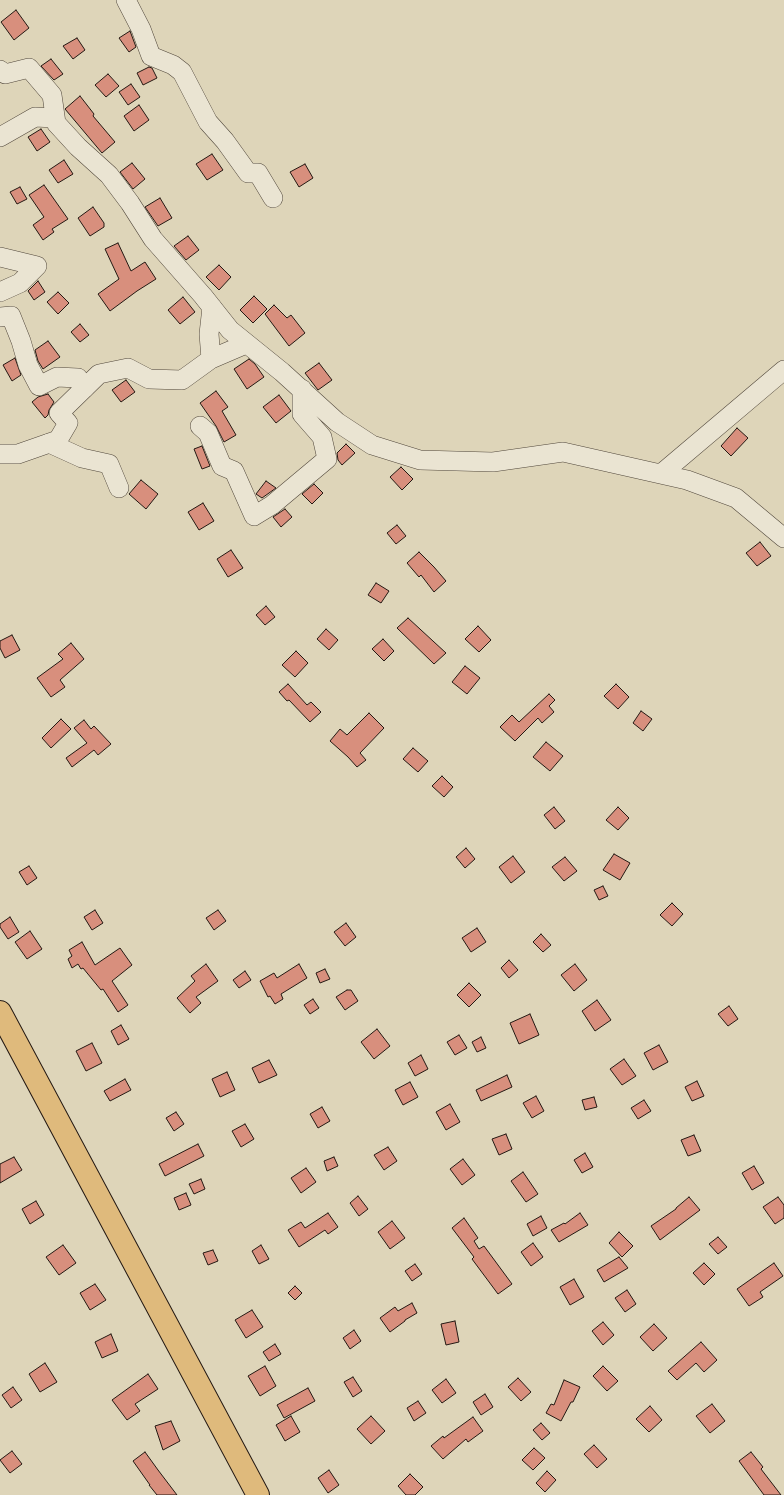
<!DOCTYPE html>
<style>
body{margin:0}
canvas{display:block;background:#ded5b9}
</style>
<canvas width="784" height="1495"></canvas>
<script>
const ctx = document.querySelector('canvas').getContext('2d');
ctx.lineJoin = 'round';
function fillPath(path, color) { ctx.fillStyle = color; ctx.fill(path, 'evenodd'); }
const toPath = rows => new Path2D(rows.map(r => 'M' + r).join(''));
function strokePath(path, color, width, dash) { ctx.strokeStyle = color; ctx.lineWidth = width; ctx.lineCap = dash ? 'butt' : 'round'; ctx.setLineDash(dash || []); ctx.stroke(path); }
const building = toPath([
 [16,10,29,28,14,40,1,22,16,10],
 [130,31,136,47,129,52,119,38,130,31],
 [77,38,85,50,73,59,63,46,77,38],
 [51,59,63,74,54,80,41,66,51,59],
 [149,67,152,68,157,78,143,85,137,73,149,67],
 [108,74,119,86,106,97,95,85,108,74],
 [131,84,140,97,128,105,119,92,131,84],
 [80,96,94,114,93,116,115,142,102,153,65,109,80,96],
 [139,105,149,120,134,131,124,116,139,105],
 [41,129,50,142,37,151,28,137,41,129],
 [212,154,223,170,207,180,196,164,212,154],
 [64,160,73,174,58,183,49,170,64,160],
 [132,163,145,179,133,189,120,172,132,163],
 [305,164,313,178,299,187,290,172,305,164],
 [44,185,68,219,52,229,54,232,43,240,33,225,44,217,29,195,44,185],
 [20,187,27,199,17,204,10,192,20,187],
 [160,198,172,218,158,226,145,207,160,198],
 [93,207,104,223,104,227,90,236,78,218,93,207],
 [188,236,199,250,186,260,174,246,188,236],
 [118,243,131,271,145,262,156,279,137,291,110,311,98,294,119,279,105,249,118,243],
 [219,265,231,277,219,290,206,277,219,265],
 [38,281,45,292,34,300,28,291,38,281],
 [58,292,69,303,58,314,47,302,58,292],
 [254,296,267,309,253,323,240,310,254,296],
 [183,297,195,312,180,324,168,310,183,297],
 [274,305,287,318,291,315,305,333,289,346,265,314,274,305],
 [80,324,89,335,80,342,71,332,80,324],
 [48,341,60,357,43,369,38,361,35,350,48,341],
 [15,358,21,375,12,381,3,365,15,358],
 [249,359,255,364,264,377,247,389,234,369,249,359],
 [319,363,332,380,318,390,305,373,319,363],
 [126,380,135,392,121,402,112,390,126,380],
 [216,391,228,407,222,411,236,435,224,442,216,426,200,403,216,391],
 [48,394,54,402,49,410,48,415,45,418,32,402,38,397,48,394],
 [279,395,291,411,276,423,263,407,279,395],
 [737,428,748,438,731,456,721,446,737,428],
 [346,444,355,453,342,465,338,460,337,453,346,444],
 [202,446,210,466,202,469,194,449,202,446],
 [401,467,413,479,402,490,390,477,401,467],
 [141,480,158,494,146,509,129,494,141,480],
 [266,481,276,488,262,498,256,494,266,481],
 [314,484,323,493,312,504,302,494,314,484],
 [203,503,214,521,199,530,188,512,203,503],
 [285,509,292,517,281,527,273,517,285,509],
 [397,525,406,536,396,544,387,533,397,525],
 [760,542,771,556,757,566,746,553,760,542],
 [231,550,243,568,228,577,217,559,231,550],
 [419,552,434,567,446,581,434,592,421,575,419,577,407,563,419,552],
 [376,583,389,591,381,603,368,595,376,583],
 [266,606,275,617,265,625,256,615,266,606],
 [408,618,446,653,434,664,397,628,408,618],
 [478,626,491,640,479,652,465,639,478,626],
 [326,629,338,640,329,650,317,639,326,629],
 [12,635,20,650,5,658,0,648,0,641,12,635],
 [383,639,394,651,384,661,372,649,383,639],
 [71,643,84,659,60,680,65,687,51,697,37,678,63,659,58,654,71,643],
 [296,651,308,663,295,677,282,665,296,651],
 [465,666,480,678,467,694,452,682,465,666],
 [288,684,307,705,311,702,321,712,310,722,289,700,287,701,279,692,288,684],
 [616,684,629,697,618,709,604,696,616,684],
 [549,694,555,700,549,706,554,712,542,723,538,718,515,741,500,727,512,715,519,722,549,694],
 [641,711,652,719,643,731,633,723,641,711],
 [369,713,384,728,360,753,366,760,357,767,348,757,330,741,340,729,347,735,369,713],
 [61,719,71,729,51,748,42,738,61,719],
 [84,720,91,729,94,726,111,744,98,755,94,750,72,767,66,758,87,743,74,728,84,720],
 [546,742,563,756,550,771,533,757,546,742],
 [413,748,428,761,418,772,403,759,413,748],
 [442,776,453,787,444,797,432,786,442,776],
 [554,807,565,821,555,829,544,815,554,807],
 [618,807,629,818,618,830,606,820,618,807],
 [466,848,475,859,465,868,456,857,466,848],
 [614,854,630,863,620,880,603,870,614,854],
 [513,856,525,872,511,883,499,867,513,856],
 [565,857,577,871,564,881,552,867,565,857],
 [29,866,37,878,27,885,19,872,29,866],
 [603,886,608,896,599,900,594,890,603,886],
 [672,903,683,914,672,926,660,915,672,903],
 [95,910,103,923,92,930,84,917,95,910],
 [218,910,226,921,214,930,206,918,218,910],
 [10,917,19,932,8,939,0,927,0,924,10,917],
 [346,923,356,937,345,946,334,932,346,923],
 [477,928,486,942,471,952,462,938,477,928],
 [30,931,42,949,27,959,15,942,30,931],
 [541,934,551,945,543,952,533,942,541,934],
 [82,942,95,965,120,948,132,965,112,981,128,1005,118,1012,103,989,101,990,83,968,81,969,78,964,72,968,68,959,72,956,69,950,82,942],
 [509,960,518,970,509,978,501,968,509,960],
 [206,964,218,981,196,997,201,1003,190,1013,177,998,195,981,191,976,206,964],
 [299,964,307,978,281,994,283,999,275,1004,270,996,268,997,260,981,274,973,277,978,299,964],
 [575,964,587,980,574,991,561,975,575,964],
 [325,969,330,979,320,983,316,973,325,969],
 [245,971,251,980,239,988,233,980,245,971],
 [469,983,481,995,469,1007,457,995,469,983],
 [347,990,351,990,358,1001,345,1010,336,997,347,990],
 [313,999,319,1008,310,1014,304,1005,313,999],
 [597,1000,611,1020,595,1031,582,1011,597,1000],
 [729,1006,738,1019,728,1026,718,1014,729,1006],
 [530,1014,539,1035,519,1044,510,1023,530,1014],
 [121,1025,129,1039,118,1045,111,1031,121,1025],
 [377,1029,390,1046,374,1059,361,1042,377,1029],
 [459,1035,467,1048,455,1055,447,1042,459,1035],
 [481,1037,486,1048,477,1052,472,1042,481,1037],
 [92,1043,102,1063,86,1071,76,1051,92,1043],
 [659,1045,668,1062,653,1070,644,1053,659,1045],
 [421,1055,428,1069,415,1076,408,1063,421,1055],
 [624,1059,636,1076,622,1085,610,1069,624,1059],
 [269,1060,277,1075,259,1083,252,1068,269,1060],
 [227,1072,235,1090,220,1097,212,1079,227,1072],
 [507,1075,512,1087,481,1101,476,1090,507,1075],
 [125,1079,131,1090,110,1101,104,1091,125,1079],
 [697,1081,704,1096,692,1101,685,1087,697,1081],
 [410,1082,418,1097,403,1105,395,1090,410,1082],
 [536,1096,544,1111,532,1118,523,1103,536,1096],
 [594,1097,597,1107,585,1110,582,1100,594,1097],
 [644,1100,651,1111,638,1119,631,1108,644,1100],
 [450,1104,460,1122,446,1130,436,1112,450,1104],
 [322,1107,330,1121,318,1128,310,1114,322,1107],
 [176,1112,184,1124,174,1131,166,1118,176,1112],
 [245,1124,254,1139,241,1147,232,1131,245,1124],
 [506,1134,512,1149,499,1155,492,1139,506,1134],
 [694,1135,701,1151,688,1156,681,1140,694,1135],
 [198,1144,204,1156,165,1176,159,1164,198,1144],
 [388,1147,397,1161,384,1170,374,1155,388,1147],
 [585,1153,593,1167,582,1173,574,1160,585,1153],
 [14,1157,22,1170,0,1183,0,1164,14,1157],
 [334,1157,338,1166,327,1171,324,1161,334,1157],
 [463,1159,475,1175,462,1185,450,1169,463,1159],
 [754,1166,764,1183,752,1190,742,1173,754,1166],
 [306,1168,316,1182,301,1193,291,1178,306,1168],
 [523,1172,538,1194,526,1202,511,1181,523,1172],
 [201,1179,205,1189,194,1194,189,1184,201,1179],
 [186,1193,191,1205,179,1210,174,1198,186,1193],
 [358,1196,368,1209,359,1216,350,1203,358,1196],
 [689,1197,700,1210,660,1240,651,1226,676,1209,676,1208,689,1197],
 [778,1197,784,1205,784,1218,775,1224,763,1207,778,1197],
 [36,1201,44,1215,30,1224,22,1209,36,1201],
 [328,1213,338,1227,328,1234,325,1230,299,1247,288,1230,301,1222,305,1228,328,1213],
 [580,1213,588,1225,559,1242,551,1230,564,1223,565,1224,580,1213],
 [541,1216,547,1228,533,1236,527,1224,541,1216],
 [464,1218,478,1238,474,1241,479,1249,484,1246,512,1284,498,1294,472,1259,474,1257,452,1228,464,1218],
 [392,1221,405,1238,390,1249,378,1232,392,1221],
 [619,1232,633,1246,622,1257,609,1243,619,1232],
 [718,1237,727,1247,718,1254,709,1244,718,1237],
 [533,1243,543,1257,531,1266,521,1252,533,1243],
 [63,1245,76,1263,59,1275,46,1257,63,1245],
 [261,1245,269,1259,259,1264,252,1251,261,1245],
 [213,1250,218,1261,208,1265,203,1253,213,1250],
 [619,1257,628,1268,604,1282,597,1270,619,1257],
 [704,1263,715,1274,704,1285,693,1273,704,1263],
 [774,1263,783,1276,760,1292,763,1297,749,1306,737,1289,774,1263],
 [415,1264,422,1274,412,1281,405,1271,415,1264],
 [574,1279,584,1297,570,1305,560,1287,574,1279],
 [95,1284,106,1300,90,1310,80,1293,95,1284],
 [295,1286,302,1293,295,1300,288,1293,295,1286],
 [627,1290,636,1304,625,1312,615,1298,627,1290],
 [412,1303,417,1313,405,1320,405,1321,390,1332,380,1318,395,1307,398,1311,412,1303],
 [252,1310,263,1327,246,1338,235,1320,252,1310],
 [455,1321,459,1342,446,1345,441,1324,455,1321],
 [603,1322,614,1335,603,1345,592,1331,603,1322],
 [654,1324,667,1338,653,1351,640,1337,654,1324],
 [354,1330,361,1341,350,1349,343,1338,354,1330],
 [111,1334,118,1351,102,1358,95,1342,111,1334],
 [701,1342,717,1360,704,1372,696,1363,677,1380,668,1371,701,1342],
 [275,1344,281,1354,269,1361,263,1352,275,1344],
 [45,1363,57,1382,40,1392,29,1374,45,1363],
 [265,1366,276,1386,260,1396,248,1376,265,1366],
 [603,1366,618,1381,607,1391,593,1376,603,1366],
 [148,1374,158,1389,135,1404,140,1411,127,1420,112,1400,148,1374],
 [353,1377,362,1391,353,1397,344,1382,353,1377],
 [518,1378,531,1392,521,1401,508,1387,518,1378],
 [446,1379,456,1393,442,1403,432,1390,446,1379],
 [564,1380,580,1387,573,1402,571,1402,561,1421,546,1413,551,1404,554,1405,564,1380],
 [13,1387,22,1400,11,1408,2,1395,13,1387],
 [308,1388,315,1401,284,1418,277,1405,308,1388],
 [485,1394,493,1407,481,1415,473,1402,485,1394],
 [418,1401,426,1413,414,1421,407,1408,418,1401],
 [712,1404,725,1421,710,1433,696,1416,712,1404],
 [650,1406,662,1420,649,1432,636,1419,650,1406],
 [291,1416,300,1432,285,1441,276,1425,291,1416],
 [371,1416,385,1431,371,1444,357,1429,371,1416],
 [473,1417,483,1431,468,1442,466,1439,443,1459,431,1446,443,1436,444,1438,473,1417],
 [171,1421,180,1441,163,1450,155,1426,171,1421],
 [541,1423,550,1433,542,1440,533,1430,541,1423],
 [594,1445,607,1459,597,1468,584,1454,594,1445],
 [534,1448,545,1458,533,1470,522,1460,534,1448],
 [12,1451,22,1464,10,1473,0,1460,12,1451],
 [145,1452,158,1470,177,1495,157,1495,149,1485,150,1485,133,1461,145,1452],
 [751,1452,763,1467,761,1469,781,1495,764,1495,739,1461,751,1452],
 [329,1470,339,1485,328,1493,318,1478,329,1470],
 [547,1471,556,1480,545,1492,536,1483,547,1471],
 [410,1474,423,1487,415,1495,406,1495,398,1486,410,1474]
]);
const minor = toPath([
 [126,0,141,29,151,56,173,65,182,72,208,122,225,141,248,173,258,173,273,198],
 [0,70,5,74,29,68,52,95,56,123,78,147,109,175,130,203,153,239,203,296,230,330,282,372,337,422,372,445,420,460,493,462,563,452,687,480,736,498,784,538],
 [0,137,35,117,55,118],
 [0,257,37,266,20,283,0,292],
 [0,317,11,316,21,341,28,365,39,386,57,377,78,378,85,388],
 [211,359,209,334,212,307],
 [200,426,208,433,222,466,234,471,254,516,272,505,327,459,322,437,302,414,302,389],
 [49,443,82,458,109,464,119,488],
 [0,454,18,454,58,440,68,423,59,413,99,374,128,368,149,379,182,380,211,359,246,344],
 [661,474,784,370]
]);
const highway = toPath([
 [0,1012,258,1495]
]);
fillPath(building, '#d88f7d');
strokePath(building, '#241913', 1);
strokePath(minor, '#52483c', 20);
strokePath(highway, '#241913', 24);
strokePath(minor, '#eae4d2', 19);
strokePath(highway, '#dfba7c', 22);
</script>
